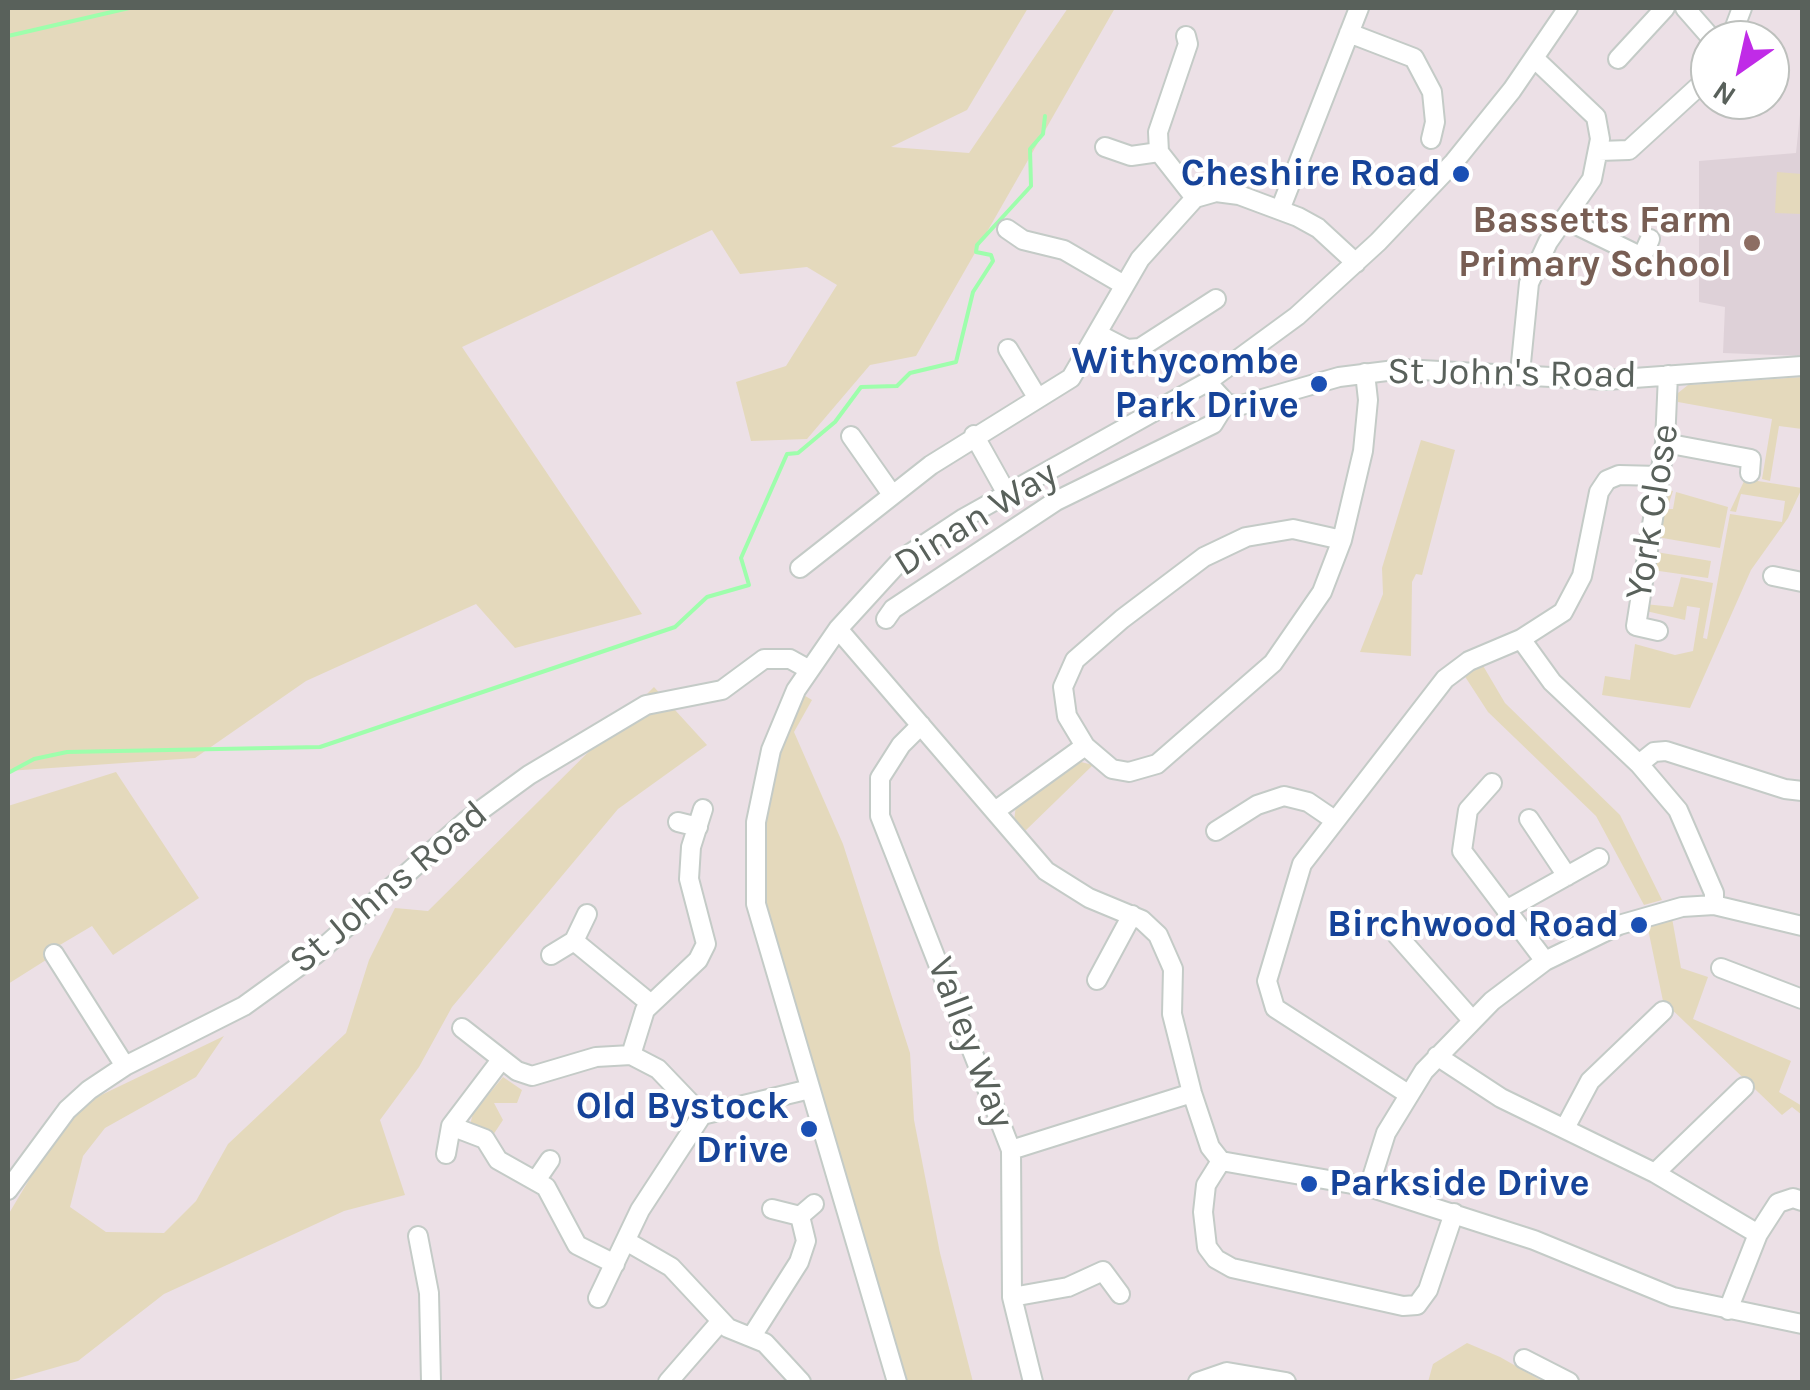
<!DOCTYPE html>
<style>
body{margin:0}
#map{position:relative;width:1810px;height:1390px;overflow:hidden;background:#ece0e6;font-family:Karla,sans-serif}
canvas{display:block}
.frame{position:absolute;inset:0;border:10px solid #59615b;pointer-events:none}
.north{position:absolute;left:1690px;top:20px;width:100px;height:100px;box-sizing:border-box;background:#fff;border:2px solid #bdc0bd;border-radius:50%;rotate:214deg;font-size:28px;font-weight:700;line-height:40px;text-align:center;color:#59615b}
.north::after{content:'';display:block;margin:auto;width:35px;height:45px;background:#c02be7;clip-path:polygon(50% 0,100% 100%,50% 72%,0 100%)}
</style>
<div id="map">
<canvas width="1810" height="1390"></canvas>
<div class="frame"></div>
<div class="north">N</div>
</div>
<script>
const ctx = document.querySelector('canvas').getContext('2d');
ctx.lineJoin = 'round';
function fillPath(path, color) { ctx.fillStyle = color; ctx.fill(path, 'evenodd'); }
const toPath = rows => new Path2D(rows.map(r => 'M' + r).join(''));
function strokePath(path, color, width, dash) { ctx.strokeStyle = color; ctx.lineWidth = width; ctx.lineCap = dash ? 'butt' : 'round'; ctx.setLineDash(dash || []); ctx.stroke(path); }
function drawText(font, color, halo, rows, align = 'center') {
  ctx.font = font + ' Karla,sans-serif'; ctx.lineWidth = 8; ctx.setLineDash([]); ctx.textBaseline = 'middle'; ctx.strokeStyle = halo; ctx.fillStyle = color; for (const [text, x, y, turn = 0] of rows) {
    ctx.save(); ctx.translate(x, y); ctx.rotate((+turn || 0) * Math.PI / 180); ctx.textAlign = isNaN(turn) ? turn : align; if (halo) ctx.strokeText(text, 0, 0); ctx.fillText(text, 0, 0); ctx.restore();
  }
}
const education = toPath([
 [1802,95,1802,356,1723,353,1725,307,1699,302,1699,161,1796,153]
]);
const green = toPath([
 [8,8,1028,8,967,110,891,147,969,153,1068,8,1115,8,916,356,870,365,807,439,751,441,736,382,786,366,837,285,807,267,740,274,712,230,462,347,642,614,515,648,476,604,306,681,195,758,8,771],
 [1777,172,1802,174,1802,214,1775,213],
 [1802,377,1802,429,1779,426,1770,481,1762,479,1772,419,1678,402,1678,393,1688,385],
 [1421,440,1455,450,1422,575,1416,574,1412,582,1411,656,1360,652,1383,594,1382,568],
 [1667,477,1669,490,1673,491,1667,509,1673,509,1676,492,1728,507,1720,548,1657,537],
 [1745,479,1802,488,1788,518,1751,570,1690,708,1602,695,1605,676,1630,680,1635,644,1675,655,1693,651,1700,608,1687,606,1685,620,1646,611,1645,604,1673,607,1681,577,1713,583,1703,638,1707,639,1730,514,1782,522,1785,501,1741,494,1736,512,1730,511],
 [1656,552,1711,561,1708,578,1652,570],
 [1482,664,1505,703,1620,815,1662,900,1644,905,1596,816,1488,712,1464,675],
 [654,687,707,745,618,809,452,1007,419,1067,380,1120,405,1195,344,1211,164,1294,78,1361,8,1381,8,1215,57,1133,95,1098,224,1036,196,1077,105,1128,83,1156,70,1207,106,1232,164,1233,196,1201,228,1144,346,1033,369,960,395,908,428,911],
 [802,694,812,700,794,732,843,844,910,1053,914,1120,940,1253,973,1382,904,1382,770,935,762,890,763,830,778,749],
 [1077,761,1093,765,1023,833,1014,821,1016,805],
 [116,772,199,898,113,955,92,926,43,955,46,960,8,984,8,806],
 [1672,918,1681,968,1708,977,1693,1019,1791,1061,1779,1092,1802,1106,1802,1115,1792,1107,1782,1115,1663,1001,1647,924],
 [503,1077,522,1090,517,1103,494,1103,503,1120,491,1138,470,1125,473,1113],
 [1467,1343,1500,1357,1544,1382,1428,1382,1433,1364]
]);
const stream = toPath([
 [8,36,129,8],
 [8,773,34,759,67,752,320,747,675,627,707,597,749,585,741,558,787,454,798,453,835,422,861,387,897,386,910,373,956,362,973,292,993,261,991,255,976,252,977,245,1031,186,1030,149,1043,134,1045,116]
]);
const minor = toPath([
 [1685,8,1713,40],
 [1349,33,1414,58,1432,92,1435,122,1431,139],
 [1186,36,1188,44,1158,132,1159,152,1195,198],
 [1730,40,1742,8],
 [1618,59,1665,8],
 [1744,100,1749,104],
 [1105,147,1131,156,1159,152],
 [1599,151,1629,150,1710,76],
 [1280,210,1359,8],
 [1564,219,1642,257,1650,239],
 [1007,229,1023,240,1064,250,1124,285],
 [1098,334,1127,349,1140,348,1216,299],
 [1008,349,1037,397],
 [1520,373,1529,283,1548,242,1592,179,1600,139,1596,117,1534,58],
 [1207,382,1226,403,1238,406,1339,377,1403,369,1606,380,1802,366],
 [974,435,1007,494],
 [851,436,891,493],
 [1665,443,1751,459,1750,473],
 [800,568,931,465,1071,378,1140,259,1195,198,1216,192,1239,195,1298,217,1318,228,1356,263],
 [1773,576,1802,582],
 [886,619,893,609,1056,501,1213,424,1226,403],
 [838,629,1046,871,1089,898,1142,920,1158,935,1173,969,1172,1014,1192,1093,1210,1147,1221,1161,1369,1187,1534,1240,1673,1297,1802,1324],
 [1658,631,1636,626,1665,443,1668,375],
 [1521,639,1552,682,1639,764,1678,810,1714,893,1714,905],
 [921,725,901,745,880,778,880,816,1011,1150,1012,1297,1033,1382],
 [1085,746,1067,716,1063,687,1075,660,1122,619,1204,557,1246,537,1293,529,1342,540],
 [1639,764,1654,752,1666,751,1785,789,1802,791],
 [1492,783,1468,810,1462,851,1545,961],
 [995,811,1085,746,1112,769,1129,772,1157,764,1273,663,1322,592,1342,540,1363,451,1368,400,1365,373],
 [1529,819,1567,876],
 [678,822,698,827],
 [1216,831,1257,805,1284,796,1308,802,1333,819],
 [1506,910,1599,858],
 [1397,935,1472,1020],
 [574,941,587,914],
 [54,954,125,1066],
 [551,955,574,941,651,1004],
 [1721,968,1802,999],
 [1097,980,1132,915],
 [462,1028,517,1071,532,1076,596,1057,631,1055,658,1069,702,1115],
 [631,1055,645,1010,698,960,706,944,689,879,691,847,703,809],
 [1437,1056,1501,1098,1655,1173,1758,1234],
 [1408,1094,1275,1008,1267,981,1302,864,1445,679,1469,661,1521,639,1563,612,1582,576,1599,492,1607,480,1619,475,1659,476],
 [451,1126,485,1139,498,1160,546,1187,577,1245,615,1264],
 [1565,1128,1590,1081,1663,1011],
 [1011,1150,1192,1093],
 [446,1154,451,1126,501,1060],
 [1221,1161,1206,1185,1203,1212,1207,1247,1216,1259,1232,1268,1403,1306,1417,1305,1428,1290,1454,1213],
 [1655,1173,1744,1087],
 [537,1179,550,1160],
 [1369,1187,1386,1133,1424,1071,1492,1001,1545,961,1619,925,1682,907,1714,905,1802,926],
 [8,1190,67,1110,89,1090,125,1066,244,1006,316,954,466,821,529,775,646,705,722,690,764,659,790,659,808,669],
 [772,1209,800,1216,814,1204],
 [418,1236,429,1293,431,1382],
 [626,1241,671,1267,728,1328,765,1343,801,1382],
 [1012,1297,1068,1287,1103,1271,1120,1294],
 [598,1298,640,1210,702,1115,810,1089],
 [1728,1310,1758,1234,1778,1203,1793,1198,1802,1201],
 [752,1336,799,1262,806,1241,800,1216],
 [1524,1359,1569,1382],
 [668,1382,721,1321],
 [897,1382,756,904,756,822,771,750,796,690,838,629,902,559,964,518,1207,382,1297,316,1378,242,1454,162,1512,90,1568,8],
 [1198,1382,1227,1372,1286,1382]
]);
const markers = [
 [1461,174,10,"#1a4fb4"],
 [1752,243,10,"#8d6e63"],
 [1319,384,10,"#1a4fb4"],
 [1639,925,10,"#1a4fb4"],
 [809,1129,10,"#1a4fb4"],
 [1309,1184,10,"#1a4fb4"]
];
const transitNames = [
 ["Cheshire Road",1441,174],
 ["Withycombe",1299,362],
 ["Park Drive",1299,406],
 ["Birchwood Road",1619,925],
 ["Old Bystock",789,1107],
 ["Drive",789,1151],
 ["Parkside Drive",1329,1184,"left"]
];
const educationNames = [
 ["Bassetts Farm",1732,221],
 ["Primary School",1732,265]
];
const streetNames = [
 ["St John's Road",1512,374,1],
 ["York Close",1653,512,-81],
 ["Dinan Way",976,519,-32],
 ["St Johns Road",389,888,-40],
 ["Valley Way",970,1043,69]
];
fillPath(education, '#ded1d8');
fillPath(green, '#e4d9bc');
strokePath(stream, '#9efeac', 4);
strokePath(minor, '#c4cbc7', 22);
strokePath(minor, '#fff', 18);
for (const [x, y, r, color] of markers) { const dot = new Path2D(); dot.arc(x, y, r, 0, 2 * Math.PI); ctx.fillStyle = color; ctx.fill(dot); strokePath(dot, '#fff', 4); }
drawText('bold 38px', '#164399', '#fff', transitNames, 'right');
drawText('bold 38px', '#785e54', '#fff', educationNames, 'right');
drawText('38px', '#59615b', '#fff', streetNames);
</script>
